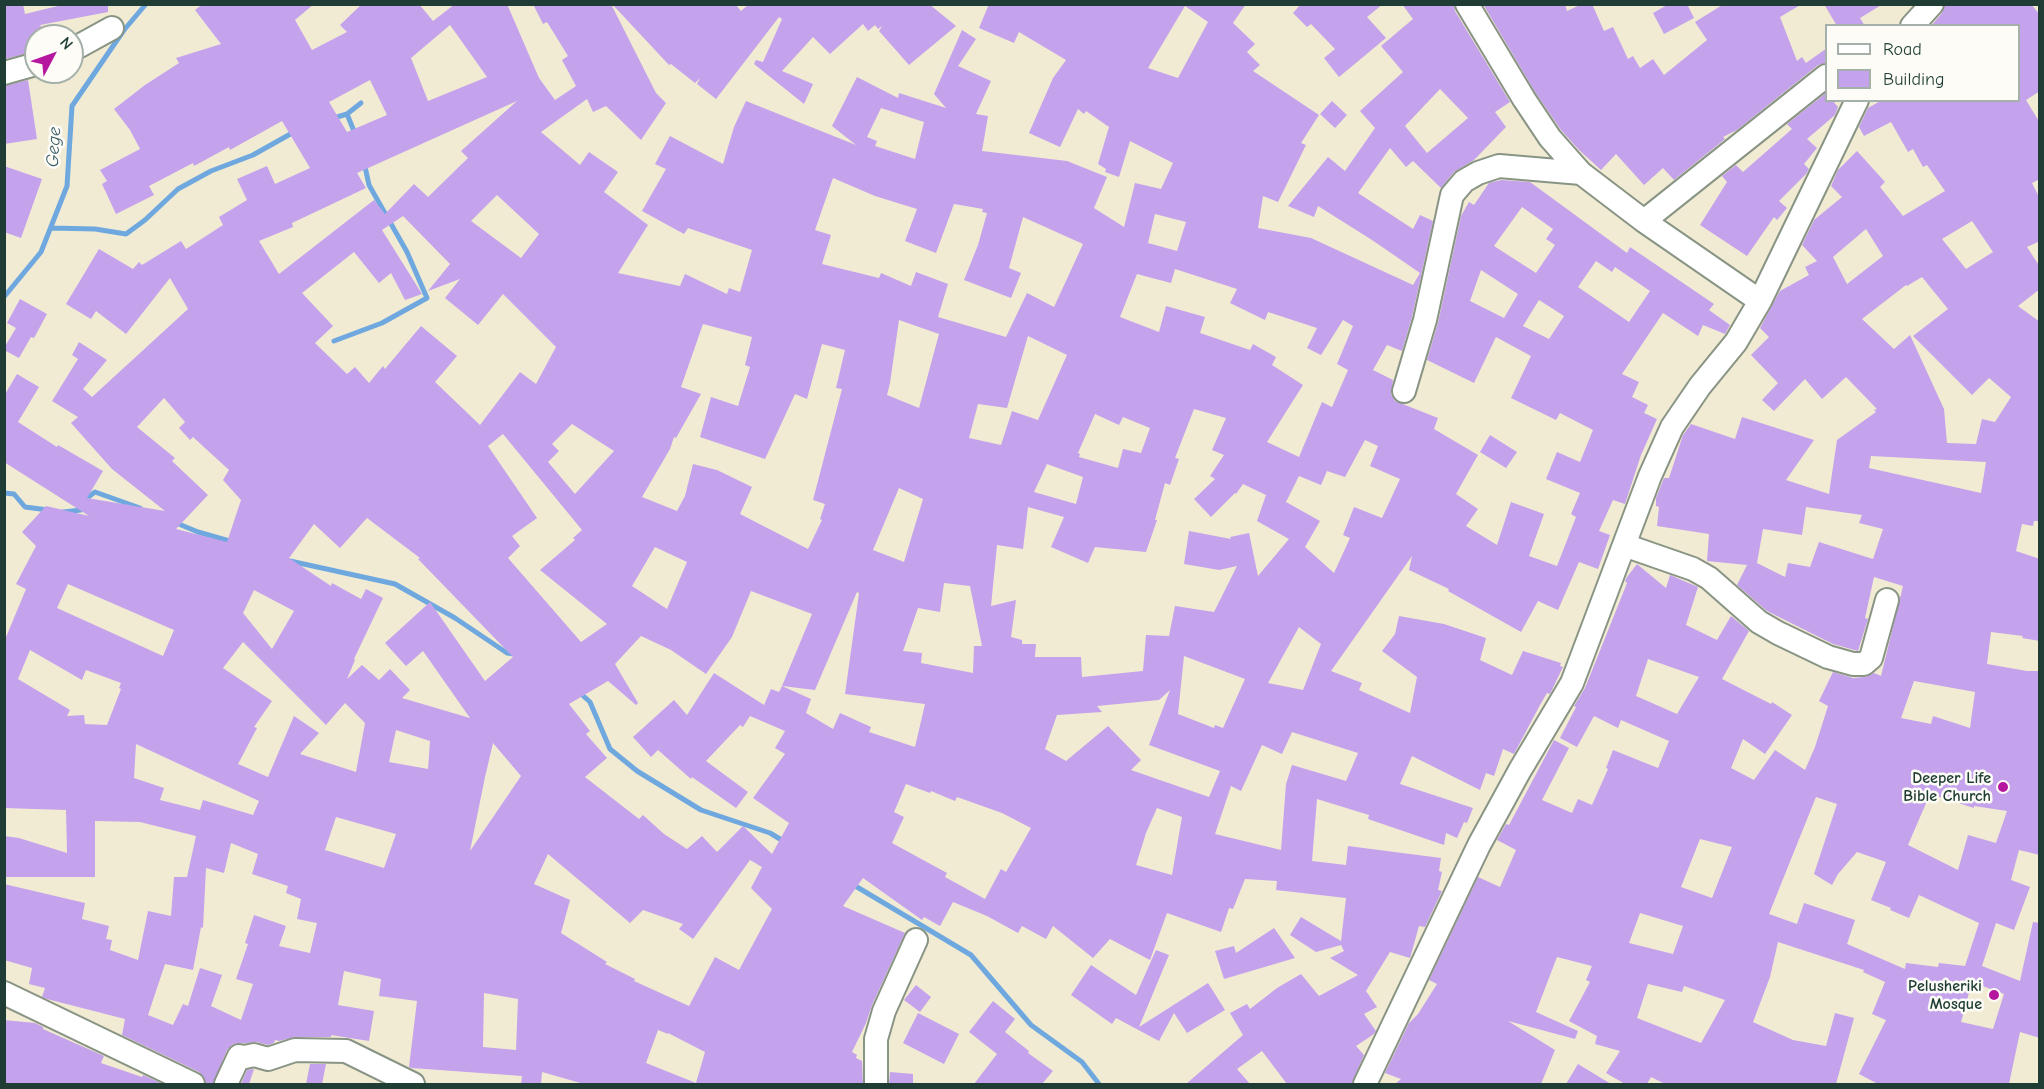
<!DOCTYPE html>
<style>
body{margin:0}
#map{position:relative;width:2044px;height:1089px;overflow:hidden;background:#f2ebd4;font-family:"Comic Neue",sans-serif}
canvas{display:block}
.frame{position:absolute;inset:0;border:6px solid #1f3d34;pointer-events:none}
.legend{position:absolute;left:1825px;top:24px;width:195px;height:78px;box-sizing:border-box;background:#fdfcf7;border:2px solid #a4b0a9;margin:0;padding:8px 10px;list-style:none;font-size:18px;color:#1f3d34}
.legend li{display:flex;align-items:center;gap:12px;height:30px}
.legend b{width:30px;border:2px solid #a4b0a9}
.north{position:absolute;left:24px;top:24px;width:60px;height:60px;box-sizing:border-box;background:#fdfcf7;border:2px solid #a4b0a9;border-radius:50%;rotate:49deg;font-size:16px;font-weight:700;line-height:24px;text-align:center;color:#1f3d34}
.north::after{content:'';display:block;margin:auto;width:21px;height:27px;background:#b5179e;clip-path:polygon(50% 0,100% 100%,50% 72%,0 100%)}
</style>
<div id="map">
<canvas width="2044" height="1089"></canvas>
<div class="frame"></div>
<ul class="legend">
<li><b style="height:8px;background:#fff"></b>Road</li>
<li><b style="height:16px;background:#c4a2ec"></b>Building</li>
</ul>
<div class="north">N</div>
</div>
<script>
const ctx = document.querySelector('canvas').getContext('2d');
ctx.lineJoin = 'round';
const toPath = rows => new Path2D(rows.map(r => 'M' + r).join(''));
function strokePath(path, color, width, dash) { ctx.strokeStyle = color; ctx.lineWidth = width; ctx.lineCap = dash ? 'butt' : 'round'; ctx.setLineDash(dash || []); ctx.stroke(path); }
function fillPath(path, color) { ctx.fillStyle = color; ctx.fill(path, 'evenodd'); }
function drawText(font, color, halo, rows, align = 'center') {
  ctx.font = font + ' "Comic Neue",sans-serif'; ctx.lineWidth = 5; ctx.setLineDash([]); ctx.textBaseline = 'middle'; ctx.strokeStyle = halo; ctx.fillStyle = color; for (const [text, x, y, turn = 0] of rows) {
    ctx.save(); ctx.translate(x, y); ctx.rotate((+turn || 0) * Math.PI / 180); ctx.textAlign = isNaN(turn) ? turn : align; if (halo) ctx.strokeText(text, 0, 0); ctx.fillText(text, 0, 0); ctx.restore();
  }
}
const stream = toPath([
 [347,114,356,136],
 [334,118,347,114,361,103],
 [51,228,95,229,126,234,145,220,178,189,211,171,253,155,294,132],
 [4,297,41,252,67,186,72,106,124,30,146,4],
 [334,341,382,323,427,298,407,252,369,185,364,162],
 [4,493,14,494,25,507,48,510],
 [63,512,81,510,87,498,95,492,140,508],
 [174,522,198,532,233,542],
 [290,561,395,584,455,618,507,653,514,654],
 [579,692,590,702,610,749,637,771,701,810,770,833,785,842],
 [852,884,971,955,1031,1025,1082,1062,1099,1084]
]);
const building = toPath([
 [4,4,23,4,25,14,66,4,108,4,108,12,40,25,48,36,36,36,36,51,5,59],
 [203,4,314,4,295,20,312,50,347,32,340,25,362,4,419,4,433,21,455,4,507,4,539,78,555,100,576,86,562,60,568,56,547,22,543,24,533,4,611,4,656,93,666,103,641,140,606,106,593,112,587,99,541,132,580,165,589,152,618,172,604,192,648,225,618,273,680,286,685,274,727,294,729,288,740,292,752,250,688,228,684,234,642,211,666,169,655,164,670,136,723,164,734,127,746,101,856,145,832,126,857,77,898,98,899,93,946,108,934,94,962,30,976,39,958,66,991,81,976,114,988,116,982,151,1067,161,1107,177,1094,208,1124,227,1135,183,1161,189,1173,163,1130,141,1119,177,1105,172,1106,169,1098,164,1109,127,1086,111,1084,114,1078,109,1060,147,1029,133,1053,78,1066,60,1019,32,1014,43,979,28,989,4,1246,4,1233,23,1255,44,1247,52,1260,65,1253,71,1319,115,1301,143,1306,145,1278,202,1263,196,1258,228,1311,238,1413,285,1420,273,1372,240,1318,206,1314,217,1288,206,1328,157,1345,171,1375,128,1360,111,1403,72,1381,46,1413,19,1402,4,1454,4,1455,11,1510,102,1495,112,1506,127,1474,160,1454,172,1441,188,1413,161,1406,167,1390,148,1358,193,1413,229,1420,215,1433,221,1412,317,1402,351,1387,345,1373,370,1393,380,1391,394,1395,401,1438,418,1434,429,1478,455,1456,494,1478,509,1466,526,1497,545,1511,502,1544,514,1529,556,1557,566,1576,517,1571,514,1580,493,1546,479,1557,452,1580,462,1593,430,1560,413,1556,420,1511,398,1531,356,1496,337,1474,383,1427,360,1438,323,1461,216,1469,202,1474,205,1489,183,1501,180,1530,182,1627,253,1630,247,1714,304,1709,310,1730,325,1725,334,1703,325,1698,336,1663,313,1622,374,1639,382,1632,397,1648,405,1644,413,1657,419,1641,455,1625,504,1613,500,1599,531,1610,535,1598,569,1579,562,1558,610,1538,601,1521,632,1448,591,1449,589,1409,570,1412,556,1331,671,1362,683,1359,690,1410,713,1417,677,1382,651,1395,634,1399,616,1444,624,1486,638,1480,660,1512,675,1523,651,1561,663,1560,666,1563,667,1550,694,1547,693,1540,705,1514,754,1503,749,1494,776,1486,773,1480,790,1412,756,1400,784,1473,808,1467,823,1464,822,1457,838,1446,833,1444,845,1368,819,1369,815,1317,799,1312,861,1346,865,1348,846,1441,858,1439,871,1442,872,1438,890,1442,891,1425,927,1419,926,1410,958,1390,952,1366,991,1377,1007,1364,1014,1376,1031,1374,1034,1356,1046,1364,1055,1352,1083,1287,1084,1262,1051,1237,1069,1250,1084,1186,1084,1243,1035,1230,1013,1247,1004,1250,1009,1277,988,1301,974,1319,996,1358,975,1330,958,1344,951,1341,945,1316,952,1290,935,1301,917,1341,941,1346,898,1276,890,1277,881,1245,879,1233,909,1229,908,1221,932,1167,913,1150,960,1110,939,1093,958,1053,926,1046,939,1022,926,1018,933,987,916,953,902,940,926,924,917,922,920,863,878,843,906,905,933,872,1005,866,1023,852,1052,857,1055,856,1058,862,1061,863,1084,584,1084,542,1072,541,1084,521,1084,522,1076,412,1068,409,1067,417,1001,379,996,381,979,344,971,338,1005,374,1011,369,1041,331,1035,331,1037,295,1037,279,1041,275,1040,274,1043,268,1045,257,1042,233,1044,227,1050,213,1084,206,1084,204,1077,199,1072,122,1035,125,1019,47,999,42,997,45,988,29,984,32,968,4,960,4,884,85,903,82,919,109,926,106,939,112,940,110,950,138,960,148,911,171,916,174,877,187,877,196,836,140,822,95,821,95,877,4,877,4,836,19,838,67,853,66,810,4,808,4,642,26,589,16,584,36,546,22,532,46,506,89,516,4,462,4,396,17,374,39,387,18,422,57,447,58,445,103,471,87,498,165,511,112,469,71,423,78,417,52,401,78,359,72,355,79,342,107,360,83,389,92,397,188,309,170,278,126,334,96,311,91,319,66,304,99,249,133,269,139,262,142,265,181,241,186,249,223,225,219,217,247,200,237,179,267,166,275,184,310,168,282,121,230,150,229,147,194,166,193,163,149,186,154,195,116,214,102,184,107,181,100,170,140,149,130,130,114,109,145,85,179,63,176,58,221,44,195,10],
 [1185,6,1208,22,1178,78,1148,68],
 [450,25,487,77,428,101,411,58],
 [370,80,387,115,347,132,329,102],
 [1440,89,1468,118,1427,153,1405,126],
 [517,101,461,151,468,158,428,197,414,184,385,214,374,200,279,274,259,241,293,227,292,223,366,188,357,173],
 [881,108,924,122,915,159,875,146,877,141,867,137],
 [833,178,875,196,917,209,905,241,936,253,954,204,983,209,982,212,987,213,978,245,964,280,1011,298,1021,273,1009,268,1023,217,1083,244,1054,307,1027,293,1006,337,938,317,948,284,916,272,911,286,881,273,879,278,822,264,831,235,815,230],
 [497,195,539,234,521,258,471,221],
 [1522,207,1553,229,1546,239,1555,245,1536,273,1494,246],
 [1155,214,1186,222,1177,251,1148,243],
 [403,216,450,264,428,291,460,279,445,298,478,325,503,294,556,347,536,384,520,372,480,425,435,382,457,356,421,326,385,369,383,366,369,383,355,367,347,374,315,343,333,326,302,293,354,252,379,283,391,273,405,300,422,294,382,230],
 [1596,261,1612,272,1615,267,1650,291,1629,322,1578,287],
 [1175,269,1237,289,1230,303,1265,320,1268,312,1317,328,1307,348,1321,355,1343,320,1353,326,1337,364,1348,370,1332,407,1322,402,1299,457,1267,442,1303,385,1272,365,1276,357,1253,344,1250,350,1200,333,1205,317,1166,306,1159,332,1120,317,1137,274,1171,283],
 [1481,270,1518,294,1504,318,1470,301],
 [1539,300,1564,316,1549,339,1523,326],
 [899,320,939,334,919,408,887,395,890,383],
 [703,324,752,337,745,365,750,367,738,406,711,397,700,437,765,459,795,394,807,399,822,344,845,350,836,388,842,389,813,500,825,504,820,519,822,520,808,549,740,514,752,487,717,470,693,464,685,496,677,511,642,497,670,449,674,437,676,438,701,394,681,387],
 [1028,336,1067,355,1038,420,1012,411,1001,445,969,438,978,404,1007,408],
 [164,398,185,422,179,428,190,440,193,437,229,470,223,480,241,500,227,542,176,529,208,495,172,461,175,458,137,427],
 [1194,409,1226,418,1212,450,1224,455,1210,476,1215,479,1194,499,1211,517,1235,493,1236,494,1243,484,1266,495,1257,521,1289,539,1258,576,1249,533,1230,537,1231,539,1189,531,1184,564,1219,570,1237,566,1214,612,1175,606,1169,636,1146,635,1143,671,1082,677,1081,657,1035,657,1036,644,1022,644,1022,640,1011,637,1016,600,991,606,997,545,1023,549,1028,507,1064,517,1051,547,1088,563,1095,547,1146,552,1157,520,1155,520,1165,483,1170,485,1179,459,1175,458],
 [1095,414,1119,425,1123,417,1150,428,1141,453,1123,449,1118,468,1079,457,1080,454,1078,453],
 [572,424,614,451,575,494,548,462,559,451,552,444],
 [503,434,582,530,573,538,575,540,540,570,607,624,581,642,508,558,520,546,512,536,537,518,488,446],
 [1365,440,1378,446,1370,466,1400,479,1382,518,1354,507,1343,535,1350,538,1334,573,1305,547,1320,521,1286,502,1299,476,1321,485,1327,471,1345,477],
 [1047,464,1083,477,1076,504,1034,492],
 [899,488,923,499,904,562,873,550],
 [367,518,420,558,418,559,513,657,485,681,430,602,385,643,406,666,423,651,470,718,402,698,410,690,390,669,379,680,362,665,347,679,355,660,354,659,383,598,366,589,361,599,332,583,331,586,289,558,314,524,340,548],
 [655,547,687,562,667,609,632,586],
 [944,583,970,586,982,646,974,646,973,673,921,663,922,653,903,651,918,608,940,612],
 [68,584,174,630,163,656,57,608],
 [254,590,294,611,272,649,243,613],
 [751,591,812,614,782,686,815,690,857,592,859,593,845,694,925,704,915,747,869,732,871,727,840,713,833,729,806,713,811,699,782,686,779,692,771,689,764,705,714,673,687,715,674,700,633,737,651,757,658,750,691,779,692,777,736,808,748,792,706,761,740,725,743,727,750,716,785,731,775,748,785,754,753,798,789,823,772,854,743,826,717,852,702,836,687,849,664,834,643,815,639,819,585,777,607,758,586,734,590,731,569,704,608,681,636,705,638,703,615,664,641,636,671,650,706,674,732,637],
 [1299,627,1321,644,1303,690,1268,683],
 [243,642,326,725,345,703,365,723,356,772,300,754,319,733,294,716,268,777,238,764,257,728,254,727,272,701,223,668],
 [30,650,82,680,86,670,121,683,119,688,121,689,107,725,85,724,84,715,67,716,70,710,18,679],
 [1184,656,1245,679,1223,728,1215,725,1214,728,1178,714],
 [1170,690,1149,745,1220,771,1209,797,1131,770,1141,760,1108,726,1066,761,1045,749,1057,715,1102,712,1097,706,1159,700],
 [396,730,430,741,428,769,389,762],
 [1292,732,1358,753,1346,781,1292,765,1286,784,1281,850,1215,834,1231,786,1241,791,1262,745,1282,754],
 [493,743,521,776,470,851,485,777],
 [136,744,259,801,253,815,203,800,200,810,160,800,164,788,134,778],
 [906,784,930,793,931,791,955,801,957,797,1002,813,1031,828,1006,872,1001,869,985,899,945,877,947,873,892,843,904,817,894,812],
 [1157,808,1182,817,1172,875,1136,865,1146,833],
 [336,817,396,834,384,868,325,850],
 [231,843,258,854,252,874,288,886,286,893,301,899,297,919,317,923,310,953,279,946,286,926,254,915,245,943,248,944,236,979,253,984,241,1020,211,1006,222,975,200,968,188,1006,183,1004,173,1025,148,1015,165,964,193,970,201,927,203,928,206,868,224,873],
 [548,854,630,923,643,910,683,924,679,929,693,939,750,860,762,867,751,888,772,909,739,970,715,957,689,1006,634,981,635,979,605,964,607,962,561,933,570,900,534,884],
 [484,993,518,999,516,1050,483,1047],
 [658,1030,668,1034,668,1033,705,1052,696,1083,646,1063],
 [612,4,735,4,741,11,749,4,929,4,956,26,909,65,879,31,882,26,878,29,875,25,868,31,863,24,830,54,813,37,782,71,813,84,804,104,754,64,756,60,763,62,782,19,779,17,716,99,697,84,700,78,695,83,671,64,669,65],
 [1301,4,1383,4,1367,17,1386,38,1339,77,1324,58,1335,49,1311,24,1307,27,1293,13],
 [1483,4,1565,4,1567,11,1582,4,1592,4,1604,31,1613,27,1628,59,1633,56,1640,68,1653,59,1664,75,1707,40,1695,22,1724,4,1802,4,1780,17,1797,61,1802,57,1806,63,1827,48,1827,63,1818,65,1737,130,1723,137,1725,139,1674,180,1663,168,1644,185,1616,154,1601,170,1579,150,1561,130,1535,92],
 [1669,4,1687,4,1694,18,1664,34,1653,13],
 [1824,4,1883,4,1860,18,1865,26,1837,26],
 [1945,4,2031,4,2040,15,2040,91,2026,100,2040,123,2040,179,2032,183,2040,199,2040,241,2027,247,2040,267,2040,289,2018,306,2040,322,2040,521,2034,521,2033,526,2022,524,2016,551,2040,559,2040,641,2022,638,2023,636,1991,632,1987,664,2027,671,2040,671,2040,855,2019,850,2011,880,2030,887,2014,930,1996,923,1982,966,2020,981,2033,922,2040,923,2040,1038,2020,1032,2009,1084,1878,1084,1859,1074,1886,1020,1872,1014,1885,982,1863,972,1864,970,1778,942,1770,977,1753,1022,1793,1040,1826,1046,1835,1013,1854,1018,1836,1084,1665,1084,1651,1077,1647,1084,1625,1084,1606,1073,1620,1051,1595,1044,1597,1036,1569,1021,1590,982,1586,980,1592,966,1557,957,1536,1012,1578,1031,1575,1039,1508,1021,1555,1050,1541,1084,1395,1084,1401,1079,1385,1073,1409,1023,1418,1014,1437,984,1429,980,1478,877,1500,887,1516,850,1497,840,1506,824,1509,825,1554,740,1569,748,1542,800,1572,813,1578,799,1592,805,1608,769,1606,768,1613,750,1658,768,1669,741,1621,720,1618,728,1594,716,1577,747,1560,738,1576,707,1574,706,1585,688,1627,583,1625,581,1627,577,1637,564,1666,588,1670,575,1698,587,1686,625,1717,640,1731,616,1749,631,1722,679,1771,704,1772,702,1792,715,1765,754,1743,739,1731,768,1754,780,1775,750,1805,770,1815,747,1828,706,1819,701,1833,672,1853,678,1865,677,1874,673,1881,676,1903,586,1874,577,1865,618,1868,619,1858,651,1833,644,1767,611,1737,585,1747,565,1707,561,1709,534,1657,526,1659,507,1656,506,1656,498,1664,478,1669,478,1683,435,1691,424,1735,439,1742,417,1814,440,1786,480,1829,494,1837,440,1876,412,1874,410,1877,409,1846,377,1822,399,1805,379,1774,411,1762,400,1778,383,1751,355,1769,337,1760,328,1780,291,1809,275,1805,267,1817,261,1802,245,1814,220,1842,197,1831,186,1838,170,1857,151,1885,182,1880,187,1903,216,1945,191,1927,165,1923,167,1913,149,1908,152,1891,122,1864,136,1859,127,1868,108,1882,100,2019,100,2019,26,1931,26,1942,13],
 [1972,221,1993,252,1966,269,1942,239],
 [1866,229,1883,256,1847,284,1833,257],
 [1922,277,1948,309,1913,336,1972,395,1989,378,2011,397,1995,422,1982,419,1976,444,1947,443,1944,409,1910,335,1894,349,1862,319,1906,285,1907,286],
 [1871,456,1986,462,1981,493,1869,468],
 [1806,507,1862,515,1859,523,1883,529,1873,559,1819,542,1810,567,1788,563,1785,577,1757,563,1763,529,1802,535],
 [1648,659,1699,677,1677,714,1636,696],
 [1914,681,1975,692,1970,728,1933,716,1931,724,1901,718],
 [1930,794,1974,808,1974,806,2007,811,1996,843,1968,835,1958,870,1908,845],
 [1816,797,1837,804,1814,874,1832,885,1838,874,1857,852,1886,862,1871,900,1891,908,1890,910,1909,918,1919,895,1979,923,1965,966,1939,963,1938,967,1906,963,1905,969,1847,944,1855,920,1804,903,1797,924,1769,914],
 [1700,839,1732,847,1712,898,1681,887],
 [1640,913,1683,926,1673,954,1629,943],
 [1972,982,2004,994,1993,1029,1961,1022],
 [1648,984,1682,992,1684,986,1725,1000,1701,1043,1637,1018],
 [28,80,37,139,4,144,4,86],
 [1826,93,1827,100,1832,100,1838,107,1835,115,1807,139,1817,148,1804,164,1809,169,1806,174,1779,201,1787,208,1777,220,1774,217,1747,256,1700,225,1727,182,1722,176,1736,165,1743,172,1792,129,1787,124],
 [1332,101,1347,115,1335,128,1320,114],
 [4,166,42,179,21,238,4,232],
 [20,299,47,314,34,338,31,337,19,358,4,350,4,348,16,328,7,323],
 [1490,435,1517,452,1506,468,1480,452],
 [1274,928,1295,958,1224,979,1215,951,1234,946,1236,953],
 [1156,950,1169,955,1139,1027,1208,983,1225,1010,1187,1033,1174,1013,1159,1041,1116,1018,1112,1024,1071,995,1091,965,1136,995],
 [916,985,931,997,920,1012,904,1000],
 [993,1001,1015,1019,1005,1032,1029,1051,1028,1053,1053,1071,1042,1084,974,1084,997,1054,969,1032],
 [918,1013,959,1034,944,1064,903,1043],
 [4,1020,35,1023,43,1027,43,1029,104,1056,101,1063,142,1077,143,1075,163,1084,4,1084],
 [310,1064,326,1064,322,1084,306,1084],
 [1578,1064,1611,1084,1566,1084],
 [254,1069,249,1084,241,1084,247,1070],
 [890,1072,913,1074,913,1084,889,1084]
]);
const minor = toPath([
 [1467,4,1524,99,1550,138,1581,173,1644,221,1760,301],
 [1912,26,1932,4],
 [72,50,112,28],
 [4,73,36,64],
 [1644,221,1826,76],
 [1404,391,1425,320,1452,195,1464,181,1478,173,1499,166,1581,173],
 [1624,545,1693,569,1709,578,1759,622,1778,633,1828,657,1853,664,1864,664,1871,658,1887,600],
 [4,993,193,1084],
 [226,1084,239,1056,245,1057,254,1055,268,1059,295,1050,346,1051,413,1084],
 [876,1084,876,1039,884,1011,916,940],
 [1365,1084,1479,845,1520,770,1572,683,1650,476,1672,427,1700,386,1736,342,1760,301,1857,100]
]);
const markers = [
 [2003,787,6,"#b5179e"],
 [1994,995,6,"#b5179e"]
];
const poiNames = [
 ["Deeper Life",1991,778],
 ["Bible Church",1991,796],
 ["Pelusheriki",1982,986],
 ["Mosque",1982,1004]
];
const waterNames = [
 ["Gege",54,147,-86]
];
strokePath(stream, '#6fa8df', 5);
fillPath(building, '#c4a2ec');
strokePath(minor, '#889484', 26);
strokePath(minor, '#fff', 22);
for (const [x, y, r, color] of markers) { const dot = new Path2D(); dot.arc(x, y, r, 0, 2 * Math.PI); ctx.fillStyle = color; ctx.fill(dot); strokePath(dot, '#fdfcf7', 2); }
drawText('bold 16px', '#1f3d34', '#fdfcf7', poiNames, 'right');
drawText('italic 18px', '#375d67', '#fdfcf7', waterNames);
</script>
